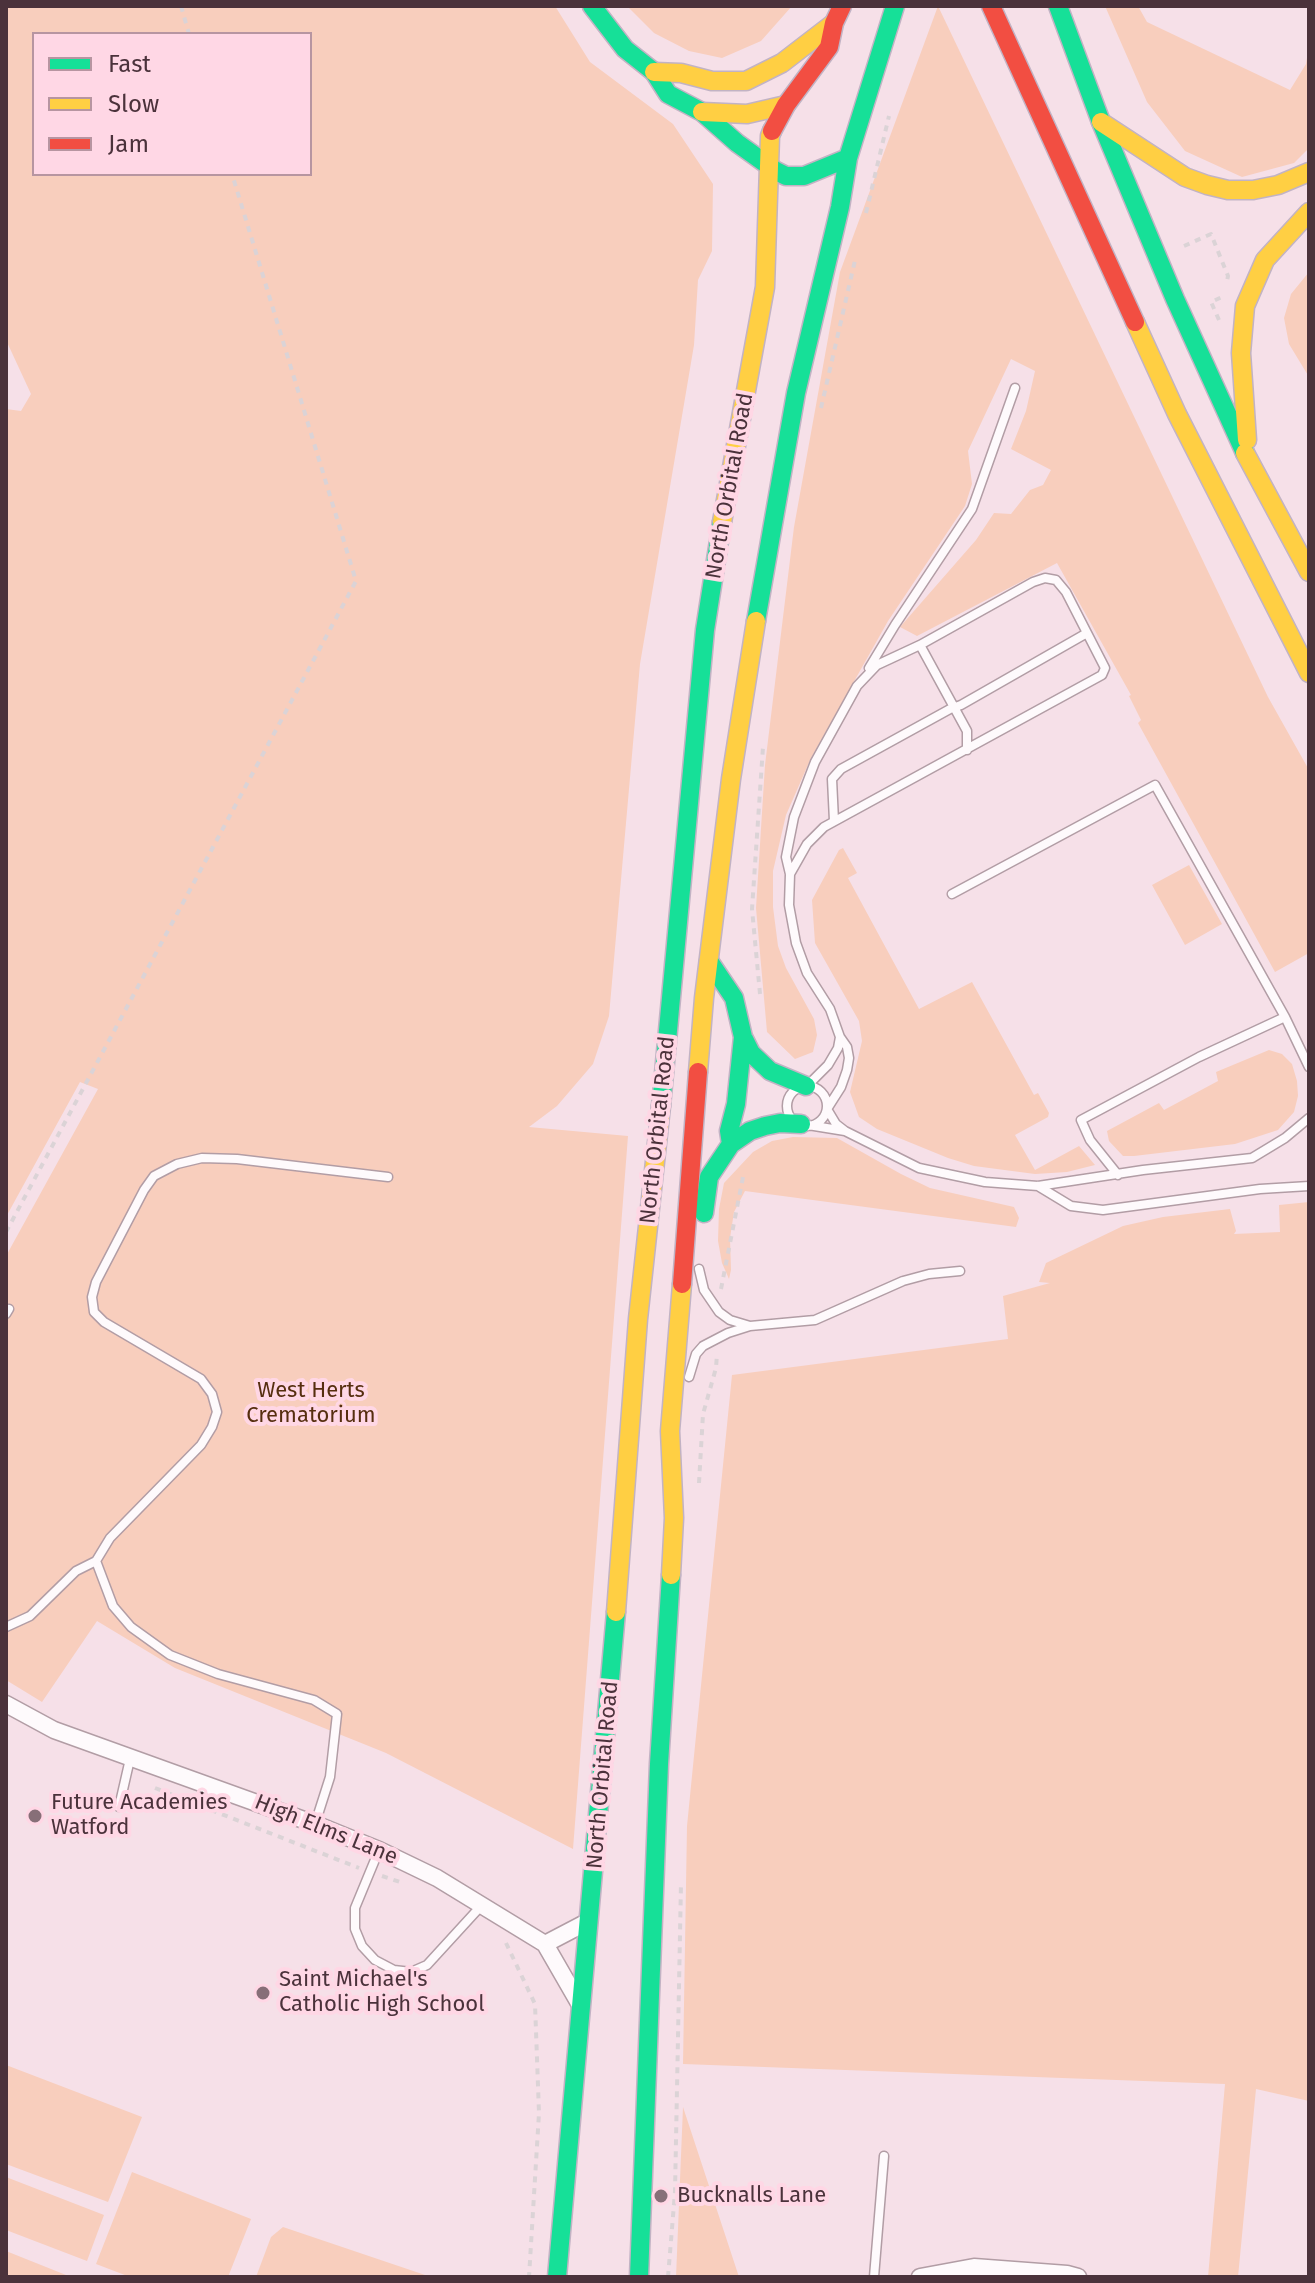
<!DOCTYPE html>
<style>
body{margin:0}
#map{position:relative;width:1315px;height:2283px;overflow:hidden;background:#f6e0e8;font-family:"Fira Sans",sans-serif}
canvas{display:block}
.frame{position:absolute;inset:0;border:8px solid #4b323b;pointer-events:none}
.legend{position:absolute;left:32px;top:32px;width:280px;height:144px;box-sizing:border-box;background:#ffd7e5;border:2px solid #b795a1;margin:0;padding:10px 14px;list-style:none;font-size:24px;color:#4b323b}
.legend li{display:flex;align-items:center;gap:16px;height:40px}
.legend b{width:40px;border:2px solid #b795a1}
</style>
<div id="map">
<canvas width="1315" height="2283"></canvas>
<div class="frame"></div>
<ul class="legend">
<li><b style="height:10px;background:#16e098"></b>Fast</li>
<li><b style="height:10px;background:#ffcf43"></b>Slow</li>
<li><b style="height:10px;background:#f24e42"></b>Jam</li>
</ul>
</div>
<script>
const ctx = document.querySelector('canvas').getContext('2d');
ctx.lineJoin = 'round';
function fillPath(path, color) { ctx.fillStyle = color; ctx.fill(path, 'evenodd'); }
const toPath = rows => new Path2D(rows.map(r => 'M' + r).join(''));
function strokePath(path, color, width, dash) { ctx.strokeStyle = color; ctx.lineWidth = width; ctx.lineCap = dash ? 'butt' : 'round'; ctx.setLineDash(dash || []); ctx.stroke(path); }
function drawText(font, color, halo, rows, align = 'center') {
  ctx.font = font + ' "Fira Sans",sans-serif'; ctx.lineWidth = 8; ctx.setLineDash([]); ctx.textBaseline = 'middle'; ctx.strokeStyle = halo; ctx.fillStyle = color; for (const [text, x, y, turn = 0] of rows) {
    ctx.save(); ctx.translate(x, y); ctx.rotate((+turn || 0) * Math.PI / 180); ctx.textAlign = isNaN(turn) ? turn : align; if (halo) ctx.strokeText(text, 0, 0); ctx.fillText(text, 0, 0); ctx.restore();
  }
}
const green = toPath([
 [6,6,555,6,590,62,673,124,713,184,712,251,698,280,694,345,640,664,609,1016,593,1064,557,1106,529,1127,628,1136,573,1849,386,1753,175,1668,97,1621,42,1702,6,1680,6,1256,98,1089,80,1082,6,1217,6,409,21,411,31,394,6,340],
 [34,34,310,34,310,174,34,174],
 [627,6,792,6,761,41,722,58,689,51,654,33],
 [938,6,1268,697,1309,770,1309,953,1275,972,1138,723,1141,720,1129,696,1131,695,1057,563,917,636,900,627,976,540,994,513,1011,514,1030,490,1043,485,1051,470,1011,449,1026,411,1035,371,1011,359,968,451,972,484,965,506,888,621,811,758,786,815,773,871,773,907,778,946,786,968,814,1019,817,1035,813,1052,795,1059,767,1032,756,908,765,765,794,527,840,272],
 [1105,6,1138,6,1147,22,1290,90,1306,64,1309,45,1309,148,1294,163,1242,177,1185,151,1147,102],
 [1309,272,1309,377,1289,344,1284,318,1291,294],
 [843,848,857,873,848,878,919,1009,972,982,1034,1095,1038,1093,1049,1113,1048,1117,1015,1135,1035,1170,1079,1146,1095,1165,1067,1172,1035,1174,974,1166,948,1158,877,1129,859,1117,850,1092,862,1041,859,1021,815,943,812,900,839,850],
 [1189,865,1222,924,1185,945,1152,885],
 [1269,1050,1282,1054,1292,1064,1297,1081,1298,1096,1294,1112,1278,1130,1235,1144,1134,1156,1123,1156,1109,1141,1107,1131,1159,1103,1164,1110,1218,1081,1216,1072],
 [793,1137,837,1138,901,1174,930,1188,1014,1207,1019,1218,1016,1227,745,1191,734,1212,730,1238,731,1270,729,1279,722,1263,718,1241,719,1209,724,1183,753,1152,772,1141],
 [1309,1202,1309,2101,1256,2089,1238,2277,1208,2277,1225,2084,683,2064,687,1826,732,1375,1008,1339,1003,1296,1050,1283,1039,1282,1046,1263,1123,1226,1163,1217,1230,1209,1236,1231,1234,1234,1280,1232,1279,1205],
 [6,2065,142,2117,108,2202,6,2164],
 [683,2107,739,2277,676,2277],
 [132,2172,251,2219,228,2277,130,2277,96,2264],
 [6,2177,104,2215,87,2261,6,2230],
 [283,2227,431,2277,256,2277,271,2237],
 [6,2251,71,2277,6,2277]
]);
const path = toPath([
 [181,6,189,34],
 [866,213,889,116],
 [1184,246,1211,234,1228,276,1227,281],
 [1219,320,1211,302,1222,297],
 [821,408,856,256],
 [760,994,752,909,763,747],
 [6,1232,356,581,232,174],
 [721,1289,744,1172],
 [699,1483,703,1414,716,1368,717,1354],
 [155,1788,359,1868],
 [382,1876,400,1882],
 [506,1943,535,2004,539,2113,529,2277],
 [668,2277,675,2192,681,1883]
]);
const lane = toPath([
 [920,645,967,731,967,750],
 [869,668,895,625,972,509,1015,388],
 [834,821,832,779,841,769,950,709,961,705,1087,633],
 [790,874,807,844,824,827,1102,675,1105,668,1066,592,1056,580,1045,578,1033,582,920,645,877,665,857,686,815,762,794,817,786,857,790,874,789,905,796,943,807,973,830,1009,840,1037],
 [952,894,1155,785,1285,1017,1309,1067],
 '787 1106a20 20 0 1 1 40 0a20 20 0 1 1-40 0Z',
 [808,1125,845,1131,836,1124,827,1109,841,1087,847,1070,849,1058,847,1047,840,1037,838,1048,828,1065,810,1083],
 [845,1131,919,1168,985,1182,1038,1186,1143,1170,1252,1158,1285,1138,1309,1118],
 [1118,1175,1090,1140,1081,1120,1199,1057,1285,1017],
 [1038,1186,1071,1206,1103,1210,1260,1189,1309,1186],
 [6,1314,9,1309],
 [750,1326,815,1320,903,1281,929,1274,960,1271],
 [689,1377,696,1354,703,1346,728,1333,750,1326,730,1320,719,1312,704,1290,699,1269],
 [96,1561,113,1606,131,1627,170,1655,218,1674,314,1700,337,1714,330,1777,315,1824],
 [6,1627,30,1616,76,1571,96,1561,110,1538,201,1445,212,1427,217,1412,212,1394,201,1379,104,1322,94,1312,92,1297,96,1282,144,1190,154,1176,177,1164,202,1158,237,1159,388,1177],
 [119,1807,130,1759],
 [379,1850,355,1908,355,1929,362,1946,375,1960,394,1970,411,1972,427,1965,481,1906],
 [874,2277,884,2156]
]);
const street = toPath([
 [6,1704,54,1730,315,1824,379,1850,437,1878,545,1944,579,2003],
 [545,1944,589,1921],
 [920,2277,974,2267,1067,2274,1078,2277]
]);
const fast = toPath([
 [592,6,625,49,654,72,668,94,702,112,737,143,776,171,786,176,804,176,848,158],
 [1058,6,1101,122,1175,299,1245,453],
 [756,621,796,393,840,207,848,158,895,6],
 [709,961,734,998,743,1037,751,1053,770,1071,806,1086],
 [661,1106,705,630,722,522],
 [731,1144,729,1131,736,1104,743,1037],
 [704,1213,709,1177,731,1144,750,1131,765,1126,780,1123,801,1124],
 [557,2277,616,1612],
 [639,2277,659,1764,671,1575]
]);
const slow = toPath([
 [654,72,681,73,712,81,746,81,782,63,834,23],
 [702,112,747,114,786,105],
 [1101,122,1185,177,1207,185,1228,190,1253,190,1278,185,1309,172],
 [1135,322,1177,414,1309,673],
 [1247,440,1241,353,1245,306,1265,260,1309,212],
 [1245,453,1309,572],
 [722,522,765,287,770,136,772,131],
 [698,1072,704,998,731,779,756,621],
 [671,1575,674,1518,670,1431,682,1284],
 [616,1612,638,1319,661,1106]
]);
const jam = toPath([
 [991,6,1135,322],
 [772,131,786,105,829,47,834,23,842,6],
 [682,1284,698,1072]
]);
const markers = [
 [35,1816,8,"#876f78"],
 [263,1993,8,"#876f78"],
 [661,2196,8,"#876f78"]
];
const streetNames = [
 ["North Orbital Road",730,486,-80],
 ["North Orbital Road",658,1130,-84],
 ["North Orbital Road",603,1775,-85],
 ["High Elms Lane",326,1830,22]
];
const parkNames = [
 ["West Herts",311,1391],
 ["Crematorium",311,1416]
];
const poiNames = [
 ["Future Academies",51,1803],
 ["Watford",51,1828],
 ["Saint Michael's",279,1980],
 ["Catholic High School",279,2005],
 ["Bucknalls Lane",677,2196]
];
fillPath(green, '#f8cebd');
strokePath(lane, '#b29da5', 11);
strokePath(street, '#b29da5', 19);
strokePath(fast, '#c2b3c4', 21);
strokePath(slow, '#c2b3c4', 21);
strokePath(jam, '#c2b3c4', 21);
strokePath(path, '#dbd3d6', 4, [6, 6]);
strokePath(lane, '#fefafc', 8);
strokePath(street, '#fefafc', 16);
strokePath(fast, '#16e098', 18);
strokePath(slow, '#ffcf43', 18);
strokePath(jam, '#f24e42', 18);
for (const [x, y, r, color] of markers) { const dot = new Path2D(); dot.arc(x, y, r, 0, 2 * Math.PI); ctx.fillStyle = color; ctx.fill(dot); strokePath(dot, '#ffd7e5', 3); }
drawText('22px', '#4b323b', '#ffd7e5', streetNames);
drawText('22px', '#562e0f', '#ffd7e5', parkNames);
drawText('22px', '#4b323b', '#ffd7e5', poiNames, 'left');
</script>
